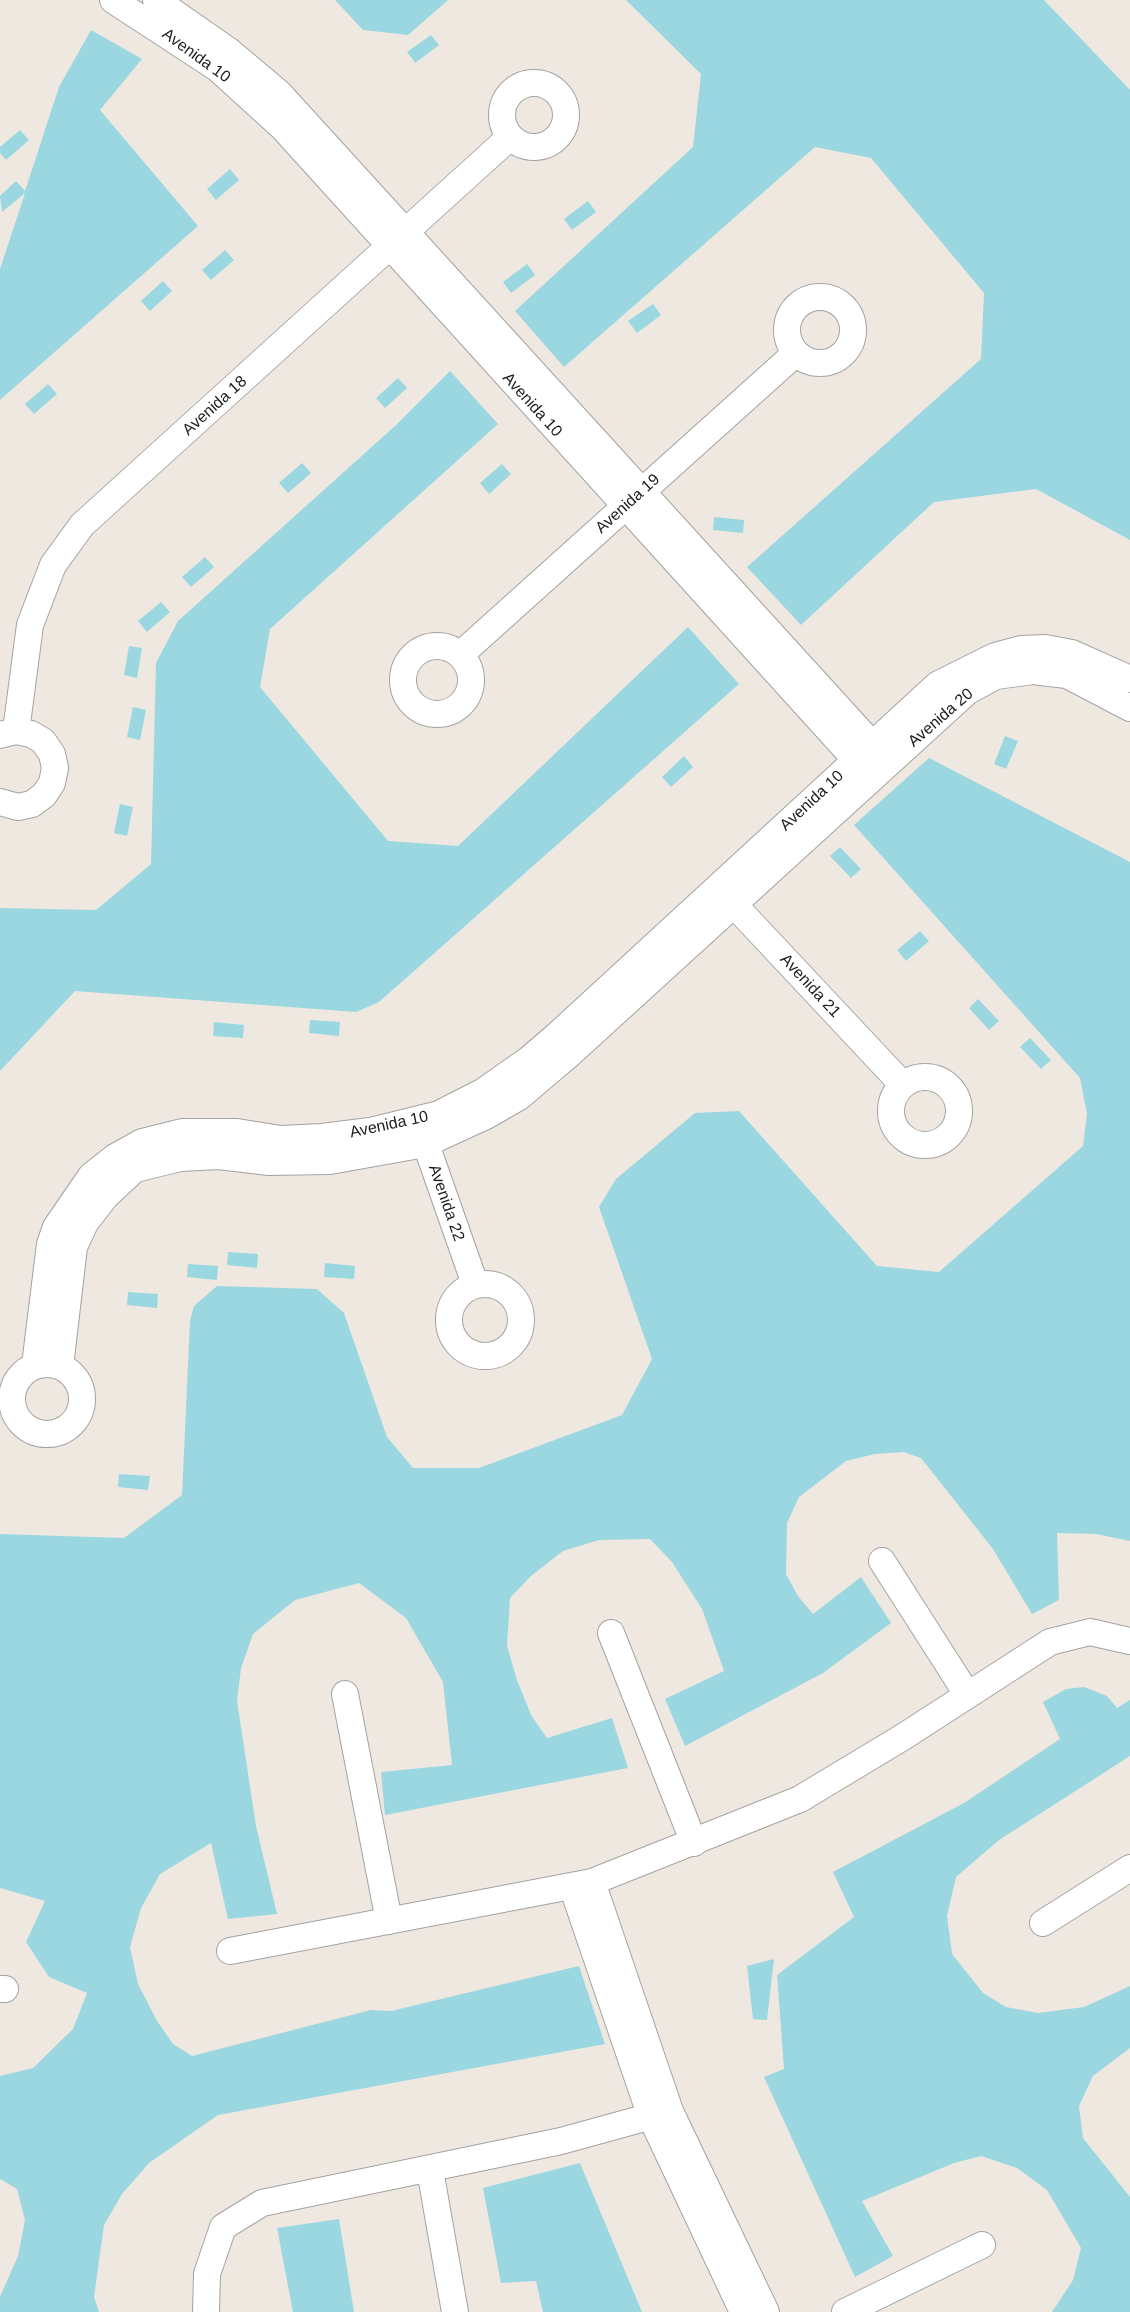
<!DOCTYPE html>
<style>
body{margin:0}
canvas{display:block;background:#eee8e0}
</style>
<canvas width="1130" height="2312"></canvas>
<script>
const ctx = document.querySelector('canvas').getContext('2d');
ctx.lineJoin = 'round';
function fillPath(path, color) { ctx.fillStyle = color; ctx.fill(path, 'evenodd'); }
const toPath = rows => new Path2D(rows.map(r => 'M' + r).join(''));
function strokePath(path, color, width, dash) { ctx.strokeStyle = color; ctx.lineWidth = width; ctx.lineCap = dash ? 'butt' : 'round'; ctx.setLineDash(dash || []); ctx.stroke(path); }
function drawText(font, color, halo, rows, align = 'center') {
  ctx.font = font + ' Arial,sans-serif'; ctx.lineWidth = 6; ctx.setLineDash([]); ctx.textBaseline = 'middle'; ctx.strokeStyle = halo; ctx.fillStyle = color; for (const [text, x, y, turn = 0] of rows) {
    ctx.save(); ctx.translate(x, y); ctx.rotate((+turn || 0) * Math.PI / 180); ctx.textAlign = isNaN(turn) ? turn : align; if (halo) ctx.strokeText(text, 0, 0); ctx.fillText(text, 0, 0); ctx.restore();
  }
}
const water = toPath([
 [335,0,448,0,408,35,363,30],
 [626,0,1044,0,1130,90,1130,540,1036,489,934,502,801,625,747,567,981,359,984,293,871,158,815,147,564,367,515,311,693,147,701,74],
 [91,30,142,59,100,110,198,226,0,400,0,269,25,193,2,212,0,196,16,181,25,191,59,87],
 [431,35,439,45,415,63,407,52],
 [20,130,29,140,6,160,0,153,0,147],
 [230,169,239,180,216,200,207,189],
 [588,201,596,212,572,230,564,219],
 [225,250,234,260,211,280,202,270],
 [527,264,535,275,511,293,503,282],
 [163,281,172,291,150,311,141,301],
 [653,304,661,315,637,333,628,321],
 [450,371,498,424,270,629,260,687,388,841,458,846,688,627,739,684,379,1002,356,1012,75,991,0,1071,0,908,96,910,151,864,156,663,178,621,395,426],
 [398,378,407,388,385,408,376,398],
 [48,384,57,394,34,414,25,404],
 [302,463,311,473,288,493,279,483],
 [502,464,511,474,489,494,480,483],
 [714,517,744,520,743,533,713,530],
 [205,557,214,567,191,587,182,577],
 [161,602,170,612,147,632,138,621],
 [129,646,142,648,137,678,124,675],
 [133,707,146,710,140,740,127,737],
 [1005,736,1018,741,1006,769,994,764],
 [684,756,693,767,671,787,662,777],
 [929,758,1130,862,1130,1541,1096,1534,1057,1533,1059,1600,1032,1614,993,1549,921,1458,904,1452,875,1454,846,1461,799,1497,787,1523,786,1574,798,1596,813,1614,861,1577,891,1623,823,1673,685,1746,665,1699,724,1671,702,1609,672,1562,650,1539,599,1540,563,1551,531,1576,510,1598,507,1646,517,1680,531,1715,547,1738,612,1718,628,1768,385,1815,381,1772,452,1765,443,1682,406,1618,359,1583,295,1600,253,1634,241,1668,237,1701,256,1826,277,1914,228,1919,211,1843,160,1874,141,1908,130,1947,138,1984,157,2021,173,2044,192,2056,371,2010,391,2011,579,1966,605,2044,218,2115,149,2163,122,2194,104,2225,94,2297,99,2312,0,2312,0,2297,18,2256,25,2220,17,2189,0,2179,0,2076,33,2068,73,2029,87,1993,49,1977,26,1942,45,1901,0,1888,0,1534,124,1538,182,1495,190,1321,194,1306,217,1286,317,1289,344,1313,387,1437,413,1468,479,1468,622,1415,652,1359,599,1207,616,1179,695,1113,739,1111,877,1266,939,1272,1083,1146,1087,1114,1080,1078,854,825],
 [120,804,133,807,127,836,114,833],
 [840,847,861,869,851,878,830,856],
 [920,931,929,941,906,961,897,950],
 [978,999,999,1021,989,1030,969,1008],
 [310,1020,340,1022,339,1036,309,1033],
 [214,1022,244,1025,243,1038,213,1036],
 [1030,1038,1051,1060,1041,1069,1020,1047],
 [228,1252,258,1254,257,1268,227,1265],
 [325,1263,355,1266,354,1279,324,1277],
 [188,1264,218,1266,217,1280,187,1277],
 [128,1292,158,1294,157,1308,127,1305],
 [119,1474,150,1476,148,1490,118,1487],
 [1084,1687,1107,1696,1117,1708,1130,1700,1130,1756,999,1840,956,1877,947,1916,952,1954,983,1993,1006,2007,1038,2013,1084,2007,1130,1986,1130,2048,1093,2076,1079,2106,1083,2138,1130,2197,1130,2312,1052,2312,1073,2280,1081,2248,1047,2190,1017,2168,981,2156,954,2163,862,2201,893,2256,855,2277,764,2077,784,2069,777,1975,854,1917,833,1872,964,1803,1060,1739,1043,1702,1066,1689],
 [774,1959,767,2020,753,2019,747,1966],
 [580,2163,642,2312,543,2312,536,2281,501,2283,483,2188],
 [339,2219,354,2312,293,2312,277,2228]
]);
const minor = toPath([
 '502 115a32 32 0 1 1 64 0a32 32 0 1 1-64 0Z',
 '787 330a33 33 0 1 1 66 0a33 33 0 1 1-66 0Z',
 '403 680a34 34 0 1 1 68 0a34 34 0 1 1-68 0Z',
 [460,655,796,353],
 [16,731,30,625,53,565,82,525,510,137],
 [860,756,937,685,995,656,1021,649,1045,648,1072,653,1130,679],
 [889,763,968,691,996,676,1033,671,1067,675,1130,708],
 [0,802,18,807,32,804,44,795,52,783,55,768,52,754,43,741,31,734,16,731,0,735],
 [723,893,903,1085],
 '891 1111a34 34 0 1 1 68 0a34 34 0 1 1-68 0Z',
 [421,1130,475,1284],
 '449 1320a36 36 0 1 1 72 0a36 36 0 1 1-72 0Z',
 '12 1399a35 35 0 1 1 70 0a35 35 0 1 1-70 0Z',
 [35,1365,50,1244,56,1227,91,1176,115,1157,142,1142,182,1132,237,1132,281,1139,322,1137,370,1131,439,1114,484,1091,528,1060,556,1036,856,760,284,129,217,68,113,0],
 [60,1366,74,1247,85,1223,106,1196,135,1169,180,1158,219,1156,269,1162,330,1161,425,1144,486,1116,519,1097,572,1052,889,763,279,93,229,51,156,0],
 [882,1561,967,1694],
 [611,1633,694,1843],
 [345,1694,389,1921],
 [592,1882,670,2111,766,2312],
 [572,1886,651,2117,743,2312],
 [1043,1923,1130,1868],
 [230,1951,592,1882,800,1799,903,1737,1050,1642,1090,1632,1130,1641],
 [0,1989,5,1989],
 [430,2170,455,2312],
 [206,2312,207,2274,223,2227,262,2203,561,2141,670,2111],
 [845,2312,982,2245]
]);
const streetNames = [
 ["Avenida 10",196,56,36],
 ["Avenida 10",532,405,48],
 ["Avenida 18",215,406,-42],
 ["Avenida 19",628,504,-42],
 ["Avenida 20",941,718,-41],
 ["Avenida 10",812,801,-43],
 ["Avenida 21",810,986,47],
 ["Avenida 10",389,1125,-12],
 ["Avenida 22",446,1203,71]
];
fillPath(water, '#9bd7e1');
strokePath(minor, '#a3a3a3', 28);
strokePath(minor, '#fff', 26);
drawText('16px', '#1c1c1c', '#fff', streetNames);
</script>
